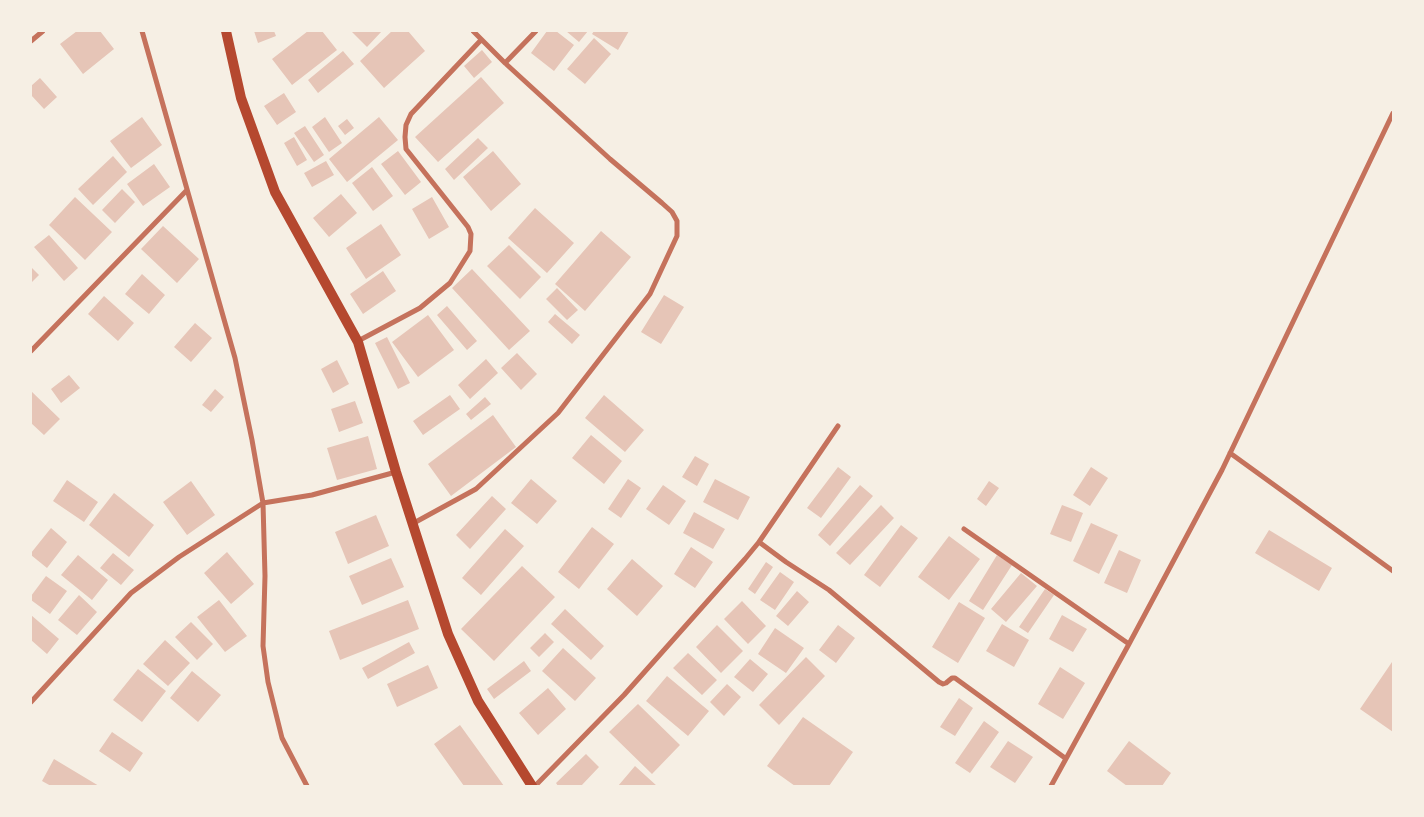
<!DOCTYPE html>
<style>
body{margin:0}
#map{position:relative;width:1424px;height:817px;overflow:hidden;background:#f6efe4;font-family:Overpass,sans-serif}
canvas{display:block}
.frame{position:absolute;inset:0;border:32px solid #f6efe4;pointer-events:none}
</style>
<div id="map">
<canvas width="1424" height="817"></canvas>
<div class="frame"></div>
</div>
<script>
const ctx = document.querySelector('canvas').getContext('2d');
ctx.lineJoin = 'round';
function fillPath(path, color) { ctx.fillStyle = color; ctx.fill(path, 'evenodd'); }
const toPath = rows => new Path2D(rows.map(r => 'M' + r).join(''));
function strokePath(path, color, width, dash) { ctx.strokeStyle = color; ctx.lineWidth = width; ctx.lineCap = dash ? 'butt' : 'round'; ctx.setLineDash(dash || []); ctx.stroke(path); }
const building = toPath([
 [77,31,100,31,114,49,83,74,60,44],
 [254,31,274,31,276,36,258,43],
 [308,31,322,31,337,50,292,85,272,59],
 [351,31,382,31,367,47],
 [392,31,408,31,425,51,384,88,360,61],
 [547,31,556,31,574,45,554,71,531,53],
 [566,31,588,31,579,42],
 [594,31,629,31,618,50,592,34],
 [594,38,611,54,585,84,567,69],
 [482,50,492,62,474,78,464,66],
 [343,51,354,64,318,93,308,80],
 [481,77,504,103,438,162,415,137],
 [40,78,57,97,44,109,31,95,31,86],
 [284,93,296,112,277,125,264,106],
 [142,117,162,145,131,168,110,141],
 [325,117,342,143,329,152,312,127],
 [379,117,398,140,347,182,329,159],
 [347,119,354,128,345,135,338,126],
 [305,126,324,155,314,162,294,133],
 [294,137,307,160,297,166,284,143],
 [478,138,488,148,454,180,445,169],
 [398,151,421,182,405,195,381,164],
 [493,151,521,184,491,211,463,177],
 [113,156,127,172,93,205,78,189],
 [326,161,334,175,312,187,304,173],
 [154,164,170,187,143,206,127,184],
 [372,167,393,196,373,211,352,183],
 [122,189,135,202,115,223,102,210],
 [341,194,357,213,329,237,313,218],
 [75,197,112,232,85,260,49,225],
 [432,197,449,227,429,239,412,209],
 [535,208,574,243,547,273,508,238],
 [381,224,401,255,366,279,346,248],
 [163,226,199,259,177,283,141,249],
 [601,231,631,257,585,311,555,284],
 [49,235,78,268,64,281,34,247],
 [509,245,541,277,520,299,487,266],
 [31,267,39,275,31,283],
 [472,269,530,331,509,350,452,288],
 [383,271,396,291,363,314,350,294],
 [142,274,165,295,149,314,125,294],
 [557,288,578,310,567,320,546,299],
 [664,295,684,307,661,344,641,332],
 [104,296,134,323,118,341,88,314],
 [447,306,477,341,467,350,437,315],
 [555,314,580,335,572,344,548,322],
 [428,315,454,350,418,377,392,342],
 [195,323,212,338,191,362,174,347],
 [387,337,410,383,398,389,375,343],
 [517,353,537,374,521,390,501,368],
 [486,359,498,373,470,399,458,385],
 [337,360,349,384,333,393,321,369],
 [69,375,80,388,61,403,51,389],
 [215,389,224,397,211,412,202,405],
 [31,391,60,419,44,435,31,423],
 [450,395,460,409,423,435,413,421],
 [604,395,644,430,625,452,585,418],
 [485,397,491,404,471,420,466,414],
 [355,401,363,423,339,432,331,409],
 [493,415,516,447,451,496,428,464],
 [591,435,622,461,604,484,572,458],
 [368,436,377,469,337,480,327,448],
 [695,456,709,464,697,486,682,477],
 [838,467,851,477,821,518,807,508],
 [1091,467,1108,478,1090,506,1073,495],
 [531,479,557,501,537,524,511,503],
 [628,479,641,488,621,518,608,509],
 [715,479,750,497,738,520,703,502],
 [67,480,98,502,84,522,53,501],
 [191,481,215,515,187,535,163,502],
 [989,481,999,488,986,506,977,499],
 [663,485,686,501,669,525,646,509],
 [860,485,873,496,830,546,818,535],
 [114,493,154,525,129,557,89,525],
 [492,496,506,509,470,549,456,535],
 [881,505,894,518,850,565,836,553],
 [1062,505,1083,513,1071,542,1050,534],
 [694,512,725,529,713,549,683,533],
 [376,515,389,546,348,564,335,532],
 [1091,523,1118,535,1099,574,1073,561],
 [901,525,918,538,880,587,864,575],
 [592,527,614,544,579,589,558,572],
 [51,528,67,542,47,568,31,555,31,553],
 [505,529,524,546,481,595,462,578],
 [1269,530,1332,568,1319,591,1255,553],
 [949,536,980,559,949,600,918,577],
 [691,547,713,562,695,588,674,574],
 [1119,550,1141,560,1127,593,1104,583],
 [227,552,254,584,231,604,204,573],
 [113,553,134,570,121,585,100,568],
 [78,555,108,580,92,600,61,575],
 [997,555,1012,565,983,610,969,601],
 [391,558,404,587,362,605,349,576],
 [632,559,663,586,637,616,607,589],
 [766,562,773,567,755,594,748,589],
 [522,566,555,597,494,661,461,629],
 [780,572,794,582,775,610,760,600],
 [1021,573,1037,586,1006,622,991,609],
 [46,576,67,591,50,614,31,600,31,596],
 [1045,589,1054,595,1028,633,1019,627],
 [797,591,809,602,788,626,776,616],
 [79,595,97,612,77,635,58,620],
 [219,600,247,636,225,652,197,617],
 [408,600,419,629,340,660,329,631],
 [742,601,766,626,748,644,724,619],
 [959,602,985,618,958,663,932,647],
 [565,609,604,646,591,660,551,624],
 [31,615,59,639,47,654,31,640],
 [1062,615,1087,629,1073,652,1049,639],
 [191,622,213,644,197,660,175,637],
 [1002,624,1029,640,1014,667,986,651],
 [717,625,743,651,721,673,696,647],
 [838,625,855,638,836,663,819,650],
 [775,628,804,648,786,673,758,654],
 [545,633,554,642,539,657,530,648],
 [165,640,190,663,168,686,143,664],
 [409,642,415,653,368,679,362,668],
 [563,648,596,678,575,701,542,671],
 [688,653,717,680,702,695,673,668],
 [806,657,825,676,779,725,759,705],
 [750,659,768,674,753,692,734,677],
 [524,661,531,671,494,699,487,689],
 [1392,662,1393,663,1393,732,1360,709],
 [428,665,438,688,397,707,387,684],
 [1060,667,1085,683,1063,719,1038,704],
 [138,669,166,691,142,722,113,700],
 [192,671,221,695,198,722,170,698],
 [667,676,709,711,688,736,646,701],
 [727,684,741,697,724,716,710,702],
 [548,688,566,709,538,735,519,713],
 [959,698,973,708,955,736,940,727],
 [638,704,680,745,652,774,609,732],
 [803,717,853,752,829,786,795,786,767,766],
 [984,721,999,732,970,773,955,763],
 [460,725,504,786,464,786,434,744],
 [112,732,143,753,130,772,99,751],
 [1008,741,1033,757,1015,783,990,767],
 [1129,741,1171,773,1162,786,1127,786,1107,771],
 [586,754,599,767,581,786,558,786,556,783],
 [54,759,99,786,51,786,42,781],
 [635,766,657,786,618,786]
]);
const minor = toPath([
 [142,31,235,358,252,440,263,503,265,576,263,646,268,682,282,738,307,786],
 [473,31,505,63],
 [31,41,43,31],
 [358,341,420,308,450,283,470,251,471,234,468,227,406,149,405,137,406,125,411,114,481,40],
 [31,351,187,190],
 [1230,453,1393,571],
 [412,524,476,489,558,413,650,294,677,236,677,221,672,212,662,203,610,159,505,63,536,31],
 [964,529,1129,644],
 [759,542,838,426],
 [31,702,131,593,179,557,263,503,312,495,396,472],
 [535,786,624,695,745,559,759,542,786,562,829,590,939,682,943,684,946,683,952,678,955,678,1065,758],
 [1051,786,1129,644,1222,470,1393,113]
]);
const secondary = toPath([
 [226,31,241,98,275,192,358,342,396,472,448,634,478,701,532,786]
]);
fillPath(building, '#e6c5b7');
strokePath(minor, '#c5725c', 5);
strokePath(secondary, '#b5482f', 10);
</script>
